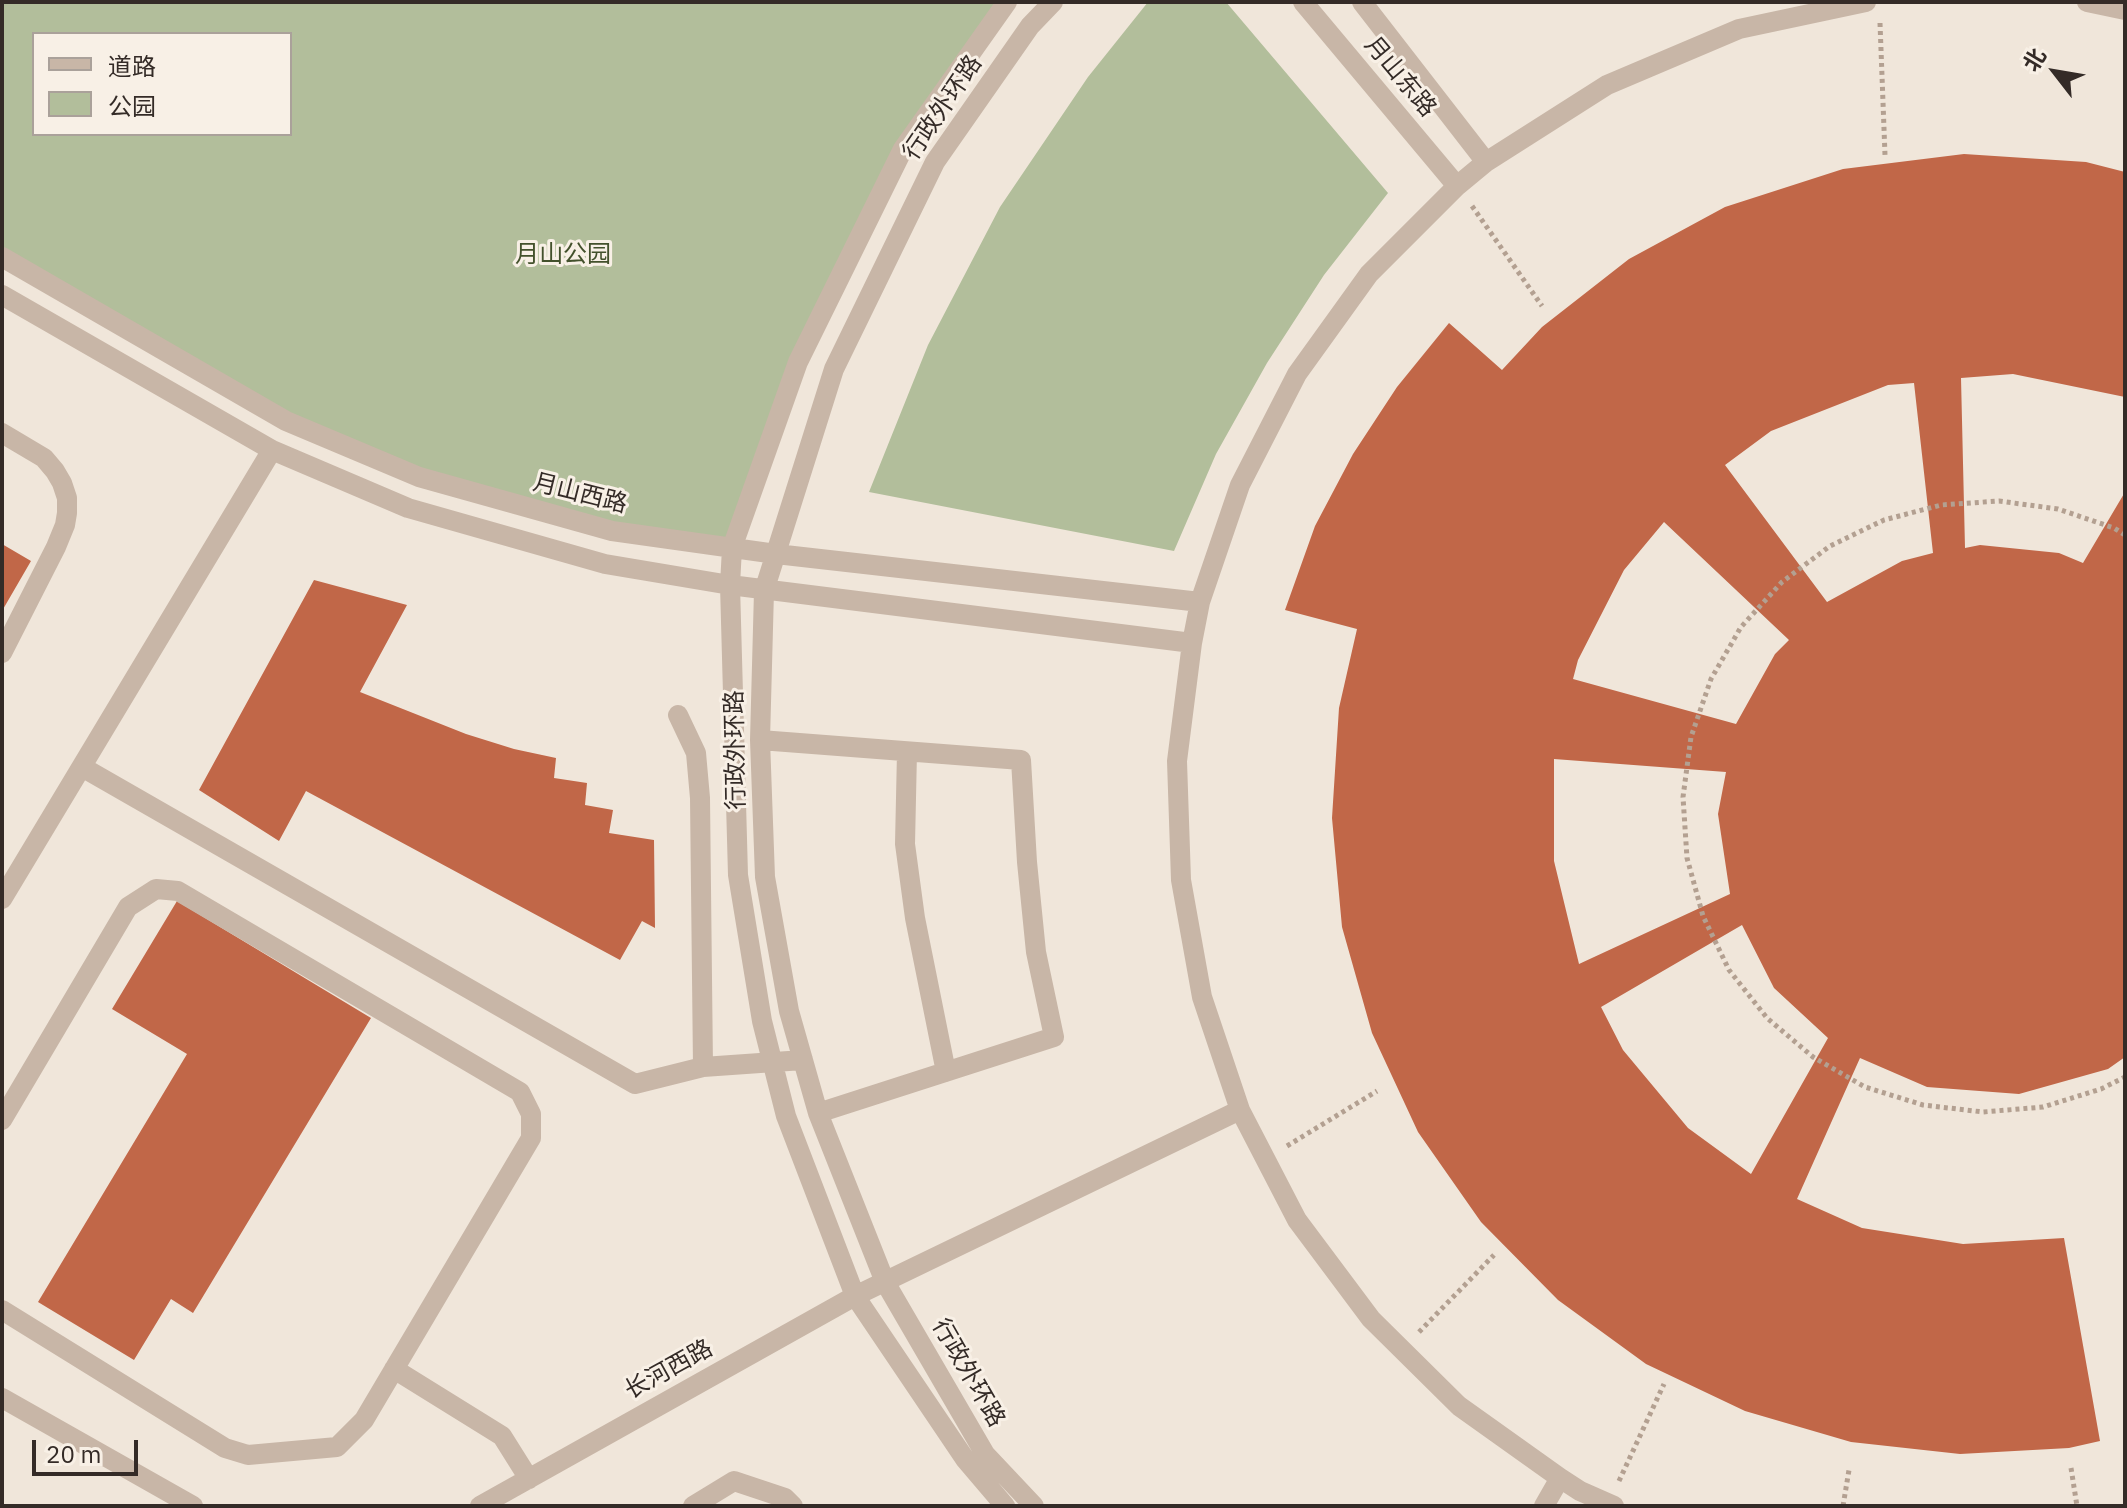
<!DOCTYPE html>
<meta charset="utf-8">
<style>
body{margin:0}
#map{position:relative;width:2127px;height:1508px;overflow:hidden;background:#f0e6da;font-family:"IBM Plex Sans","Noto Sans SC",sans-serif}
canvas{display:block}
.frame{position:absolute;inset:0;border:4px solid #342b27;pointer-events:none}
.legend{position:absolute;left:32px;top:32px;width:260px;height:104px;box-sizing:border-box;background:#f8f0e6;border:2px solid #aaa19a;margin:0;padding:10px 14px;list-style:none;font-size:24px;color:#342b27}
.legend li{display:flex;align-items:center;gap:16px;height:40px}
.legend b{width:40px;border:2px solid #aaa19a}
.north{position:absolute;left:2015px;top:32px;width:80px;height:80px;-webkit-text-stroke:6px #f8f0e6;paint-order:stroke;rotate:301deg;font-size:22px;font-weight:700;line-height:32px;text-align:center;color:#342b27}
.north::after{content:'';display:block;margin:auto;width:28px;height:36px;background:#342b27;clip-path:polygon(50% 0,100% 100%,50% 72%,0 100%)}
.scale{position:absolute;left:32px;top:1440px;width:106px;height:36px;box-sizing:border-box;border:4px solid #342b27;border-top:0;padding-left:10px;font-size:24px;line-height:28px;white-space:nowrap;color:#342b27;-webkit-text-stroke:6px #f8f0e6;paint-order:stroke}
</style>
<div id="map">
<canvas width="2127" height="1508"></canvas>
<div class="frame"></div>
<ul class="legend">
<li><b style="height:10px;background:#c8b6a7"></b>道路</li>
<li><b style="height:22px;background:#b2be9b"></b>公园</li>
</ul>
<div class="north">北</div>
<div class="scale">20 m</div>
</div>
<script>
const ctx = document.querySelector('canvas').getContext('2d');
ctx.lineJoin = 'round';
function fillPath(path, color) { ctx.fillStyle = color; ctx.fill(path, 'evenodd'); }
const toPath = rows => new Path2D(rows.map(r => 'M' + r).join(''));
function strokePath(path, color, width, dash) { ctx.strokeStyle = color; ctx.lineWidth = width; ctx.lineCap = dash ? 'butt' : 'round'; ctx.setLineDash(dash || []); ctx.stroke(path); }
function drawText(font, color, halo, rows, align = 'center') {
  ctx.font = font + ' "IBM Plex Sans","Noto Sans SC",sans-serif'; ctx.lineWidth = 6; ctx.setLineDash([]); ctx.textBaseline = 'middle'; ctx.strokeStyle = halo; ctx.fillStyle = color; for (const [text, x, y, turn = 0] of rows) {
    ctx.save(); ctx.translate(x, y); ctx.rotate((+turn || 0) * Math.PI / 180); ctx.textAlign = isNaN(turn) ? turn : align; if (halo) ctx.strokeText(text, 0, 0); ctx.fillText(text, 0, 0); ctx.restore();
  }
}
const green = toPath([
 [2,2,1007,2,903,149,798,362,732,548,612,531,419,477,286,421,2,257],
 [34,34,290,34,290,134,34,134],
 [1148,2,1226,2,1388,193,1324,275,1267,363,1216,454,1174,551,869,492,928,345,1000,207,1088,77]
]);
const building = toPath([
 [1964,154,2086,162,2125,172,2125,397,2013,374,1961,378,1965,548,1980,545,2059,553,2083,563,2125,492,2125,1057,2108,1069,2019,1094,1927,1087,1860,1058,1797,1199,1862,1228,1963,1244,2064,1238,2100,1441,2069,1448,1960,1454,1851,1442,1745,1411,1646,1364,1558,1300,1481,1222,1418,1132,1372,1033,1342,927,1332,818,1339,708,1357,629,1285,610,1315,526,1353,454,1397,387,1449,323,1502,370,1542,327,1629,259,1725,207,1843,169],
 [1914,383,1933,553,1902,561,1827,602,1725,465,1771,431,1888,385],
 [1664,522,1789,640,1775,654,1736,724,1573,679,1578,660,1624,570],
 [1554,759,1726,772,1718,814,1730,894,1579,964,1554,861],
 [1742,925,1774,988,1828,1038,1751,1174,1688,1128,1623,1050,1601,1007],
 [2,544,31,561,2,611],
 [314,580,407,605,360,692,466,734,514,749,556,758,554,778,587,783,585,805,613,810,609,833,654,840,655,928,642,921,620,960,306,791,279,841,199,790],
 [177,901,371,1018,193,1313,171,1299,134,1360,38,1302,187,1054,112,1009]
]);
const path = toPath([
 [1880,23,1885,155],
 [1472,206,1542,306],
 [2125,535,2114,528,2058,509,1999,501,1941,505,1884,520,1830,546,1782,582,1741,627,1711,679,1691,737,1683,797,1687,858,1703,916,1729,970,1767,1018,1813,1057,1865,1087,1923,1105,1983,1112,2043,1107,2101,1089,2125,1077],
 [1287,1146,1377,1091],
 [1419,1332,1494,1255],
 [2071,1468,2077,1506],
 [1619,1481,1664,1384],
 [1843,1506,1849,1470]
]);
const minor = toPath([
 [1303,2,1457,186],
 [1362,2,1486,162],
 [2087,2,2125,10],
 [2,257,286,421,419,477,612,531,776,554,1200,602],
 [2,295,272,450,408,508,605,564,730,585,1192,643],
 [2,433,44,458,55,471,62,483,67,498,67,513,65,525,56,547,2,653],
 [678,715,696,753,700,798,703,1067],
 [760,740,1021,760,1027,862,1036,952,1054,1037,818,1113],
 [907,752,905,844,915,918,946,1072],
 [82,767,635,1084,703,1067,803,1060],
 [2,899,272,450],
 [2,1120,128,907,156,889,178,891,520,1092,531,1114,531,1138,364,1420,337,1447,248,1455,225,1448,2,1310],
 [394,1369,502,1436,529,1479],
 [2,1398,193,1506],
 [480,1506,855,1296,1240,1110],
 [693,1506,734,1481,785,1498,793,1506],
 [1005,1506,965,1459,855,1296,786,1116,762,1021,738,875,730,585,732,548,798,362,903,149,1007,2],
 [1034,1506,985,1454,885,1282,818,1113,789,1011,765,877,760,740,764,591,834,369,935,162,1030,26,1053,2],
 [1544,1506,1560,1478],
 [1614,1506,1580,1491,1560,1478,1459,1406,1371,1319,1297,1220,1240,1110,1202,997,1181,880,1177,761,1192,643,1200,602,1240,485,1297,374,1369,274,1457,186,1486,162,1607,85,1739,29,1866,2]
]);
const streetNames = [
 ["月山东路",1400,77,50],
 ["行政外环路",943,108,-56],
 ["月山西路",580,494,14],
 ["行政外环路",736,750,-91],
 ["长河西路",669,1370,-29],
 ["行政外环路",968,1373,60]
];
const parkNames = [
 ["月山公园",563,255]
];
fillPath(green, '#b2be9b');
fillPath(building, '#c16748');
strokePath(path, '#b3a091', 5, [4, 4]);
strokePath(minor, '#c8b6a7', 20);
drawText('24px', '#342b27', '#f8f0e6', streetNames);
drawText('24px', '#43512c', '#f8f0e6', parkNames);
</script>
